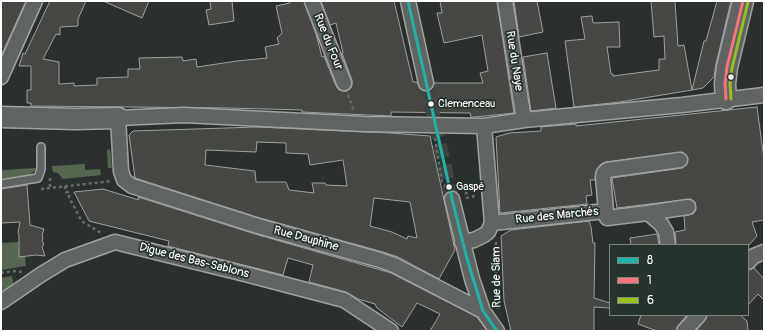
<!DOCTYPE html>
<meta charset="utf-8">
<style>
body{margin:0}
#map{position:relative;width:765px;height:332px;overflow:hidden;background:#29302d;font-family:Pangolin,sans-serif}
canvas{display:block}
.frame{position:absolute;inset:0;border:2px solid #fff;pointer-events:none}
.legend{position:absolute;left:609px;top:244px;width:140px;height:72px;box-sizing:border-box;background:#26332d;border:1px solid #7d8581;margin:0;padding:5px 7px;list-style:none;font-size:12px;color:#fff}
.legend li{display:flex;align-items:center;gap:8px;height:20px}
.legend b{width:20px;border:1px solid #7d8581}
</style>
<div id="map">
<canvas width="765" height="332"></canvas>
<div class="frame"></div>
<ul class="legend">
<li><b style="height:5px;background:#20b3ac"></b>8</li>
<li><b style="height:5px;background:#fc747b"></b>1</li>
<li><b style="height:5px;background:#95c11f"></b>6</li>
</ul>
</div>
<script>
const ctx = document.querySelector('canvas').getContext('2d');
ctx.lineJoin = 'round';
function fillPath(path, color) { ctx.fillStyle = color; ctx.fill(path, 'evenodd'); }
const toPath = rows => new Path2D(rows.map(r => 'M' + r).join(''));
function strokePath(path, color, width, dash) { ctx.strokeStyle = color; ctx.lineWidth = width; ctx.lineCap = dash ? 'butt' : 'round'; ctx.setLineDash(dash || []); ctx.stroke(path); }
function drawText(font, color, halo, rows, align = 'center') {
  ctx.font = font + ' Pangolin,sans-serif'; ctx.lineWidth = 3.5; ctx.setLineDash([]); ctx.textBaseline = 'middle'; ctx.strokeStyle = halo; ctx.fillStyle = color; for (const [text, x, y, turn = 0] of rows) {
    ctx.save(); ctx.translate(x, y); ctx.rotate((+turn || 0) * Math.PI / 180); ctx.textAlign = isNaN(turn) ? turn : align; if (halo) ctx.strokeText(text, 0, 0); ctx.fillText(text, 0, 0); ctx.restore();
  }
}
const green = toPath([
 [110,149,112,168,108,168,107,150],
 [85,164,85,170,100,169,101,175,63,179,58,173,53,172,52,166],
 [36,168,35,171,29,175,1,179,1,170],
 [19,242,18,246,21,256,25,256,26,266,1,270,1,243],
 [12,276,14,289,1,292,1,278]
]);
const building = toPath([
 [1,1,26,1,1,56,1,1],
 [50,1,86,1,78,19,78,26,60,27,60,35,56,34,43,59,59,62,59,84,74,83,74,86,97,85,97,78,128,77,128,69,140,69,139,58,182,57,183,61,196,59,197,67,237,61,267,58,265,47,279,44,277,38,282,33,276,6,290,3,289,1,304,1,316,34,322,57,324,56,336,86,339,90,343,91,347,91,351,88,352,84,352,80,342,53,343,53,336,23,330,25,321,1,394,1,413,82,417,82,420,89,427,91,432,89,434,83,483,83,480,73,488,71,482,35,444,43,437,13,442,13,440,1,497,1,514,113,475,117,471,117,470,113,391,112,391,116,302,112,302,110,228,108,31,106,31,103,27,103,27,90,31,90,31,66,19,66,23,53,25,54,50,1],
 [103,1,149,1,142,18,103,1],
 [210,1,232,1,234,21,209,25,206,10,211,9,210,1],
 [514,1,537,1,543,32,519,37,514,1],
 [651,1,675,1,678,46,684,45,692,90,620,102,574,107,565,41,585,39,581,17,592,16,593,23,619,22,620,47,607,47,611,74,613,74,613,76,659,70,659,59,665,59,664,36,654,37,651,1],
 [717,1,731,1,716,64,714,77,703,88,692,90,704,41,706,41,717,1],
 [547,53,556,108,531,111,523,57,547,53],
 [757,107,764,159,764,220,752,222,757,236,749,245,676,245,675,232,685,230,684,216,693,214,696,210,695,202,691,199,617,208,612,178,682,168,685,166,688,159,686,155,683,152,606,162,601,164,596,171,595,180,590,180,592,195,586,196,587,204,500,213,496,137,509,133,541,131,541,127,576,124,576,126,757,107],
 [257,127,390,133,430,136,455,250,439,279,398,257,383,252,260,218,135,178,129,135,133,131,257,127],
 [257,142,286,143,286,153,308,154,310,165,343,160,347,186,326,185,325,183,312,183,314,193,289,190,286,182,256,182,255,171,205,165,206,150,256,152,257,142],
 [374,198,410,202,417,238,408,236,407,239,392,232,370,226,374,198],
 [27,185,30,225,44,229,42,235,43,238,42,241,44,244,42,247,45,256,36,255,19,257,19,235,18,233,20,222,1,223,1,189,27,185],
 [103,189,139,200,138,197,255,234,391,273,477,317,487,331,430,331,440,314,417,303,402,327,377,308,375,304,358,299,346,292,309,282,313,265,288,258,283,275,168,246,169,241,89,221,74,192,103,189],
 [589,221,591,227,593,243,595,243,594,298,610,303,610,308,594,307,594,331,511,331,504,301,501,236,511,230,589,221],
 [657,234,659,245,631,245,630,238,657,234],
 [754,268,764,279,764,300,758,294,748,305,748,270,754,268],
 [641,315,687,315,678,326,676,331,657,331,638,324,641,315],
 [707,315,740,315,747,321,748,331,696,331,705,320,707,315]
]);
const streetTunnel = toPath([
 [426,83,452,199]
]);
const path = toPath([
 [348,95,354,111],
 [435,138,442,183,446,187],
 [763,149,764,149],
 [50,178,50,188],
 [65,186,66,192,69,192,69,197,80,218,83,222,101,233],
 [41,189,112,181],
 [465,194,476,185],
 [466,198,475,196,475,197],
 [496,242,496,286,498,309],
 [1,273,14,271,22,272]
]);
const lane = toPath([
 [1,184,38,178,41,169,41,147]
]);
const street = toPath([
 [312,1,344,83],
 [408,1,426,83],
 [505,1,524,120],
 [1,77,35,1],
 [680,160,607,170,604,173,603,177,606,211,607,218,648,213,688,207],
 [452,199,472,279,483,311,497,331],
 [648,213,661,224,666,232,668,245],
 [492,223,606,211],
 [462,242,474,240,484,235,488,232,492,223,484,126],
 [748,262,754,256,764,252],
 [1,302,42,274,65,260,115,242,245,274,344,300,391,331],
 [483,311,394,265,380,260,258,226,132,186,124,180,121,171,118,118,184,115,364,124,484,126,524,120,682,105,764,95],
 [684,331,699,315]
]);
const secondary = toPath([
 [726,99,725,84,727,67,743,1],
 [1,117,75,119,118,118]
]);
const bus1 = toPath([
 [408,1,452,199,466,255,483,311,497,331]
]);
const bus2 = toPath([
 [726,99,725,84,727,67,743,1]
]);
const bus3 = toPath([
 [731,99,730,84,732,68,748,2]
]);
const markers = [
 [731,77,3.5,"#fff"],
 [431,104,3.5,"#fff"],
 [449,187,3.5,"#fff"]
];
const busNames = [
 ["Clemenceau",438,104],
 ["Gaspé",456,187]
];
const streetNames = [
 ["Rue du Four",328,42,68],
 ["Rue du Naye",514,61,81],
 ["Rue des Marchés",557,216,-6],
 ["Rue Dauphine",306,239,15],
 ["Digue des Bas-Sablons",194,261,14],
 ["Rue de Siam",497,277,-91]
];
fillPath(green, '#55674e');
fillPath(building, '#464843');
strokePath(building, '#9fa2a0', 1);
strokePath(streetTunnel, '#3e4542', 14, [14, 7]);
strokePath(lane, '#9fa2a0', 10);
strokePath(street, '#9fa2a0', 17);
strokePath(secondary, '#9fa2a0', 23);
strokePath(path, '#686c69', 2.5, [3, 3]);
strokePath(lane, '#5f6362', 7);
strokePath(street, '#5f6362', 14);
strokePath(secondary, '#5f6362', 20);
strokePath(bus1, '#20b3ac', 3);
strokePath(bus2, '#fc747b', 3);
strokePath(bus3, '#95c11f', 3);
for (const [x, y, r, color] of markers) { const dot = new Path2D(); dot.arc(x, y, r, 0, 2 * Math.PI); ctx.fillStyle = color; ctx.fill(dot); strokePath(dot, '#26332d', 1.5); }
drawText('11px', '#fff', '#26332d', busNames, 'left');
drawText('12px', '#fff', '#26332d', streetNames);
</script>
